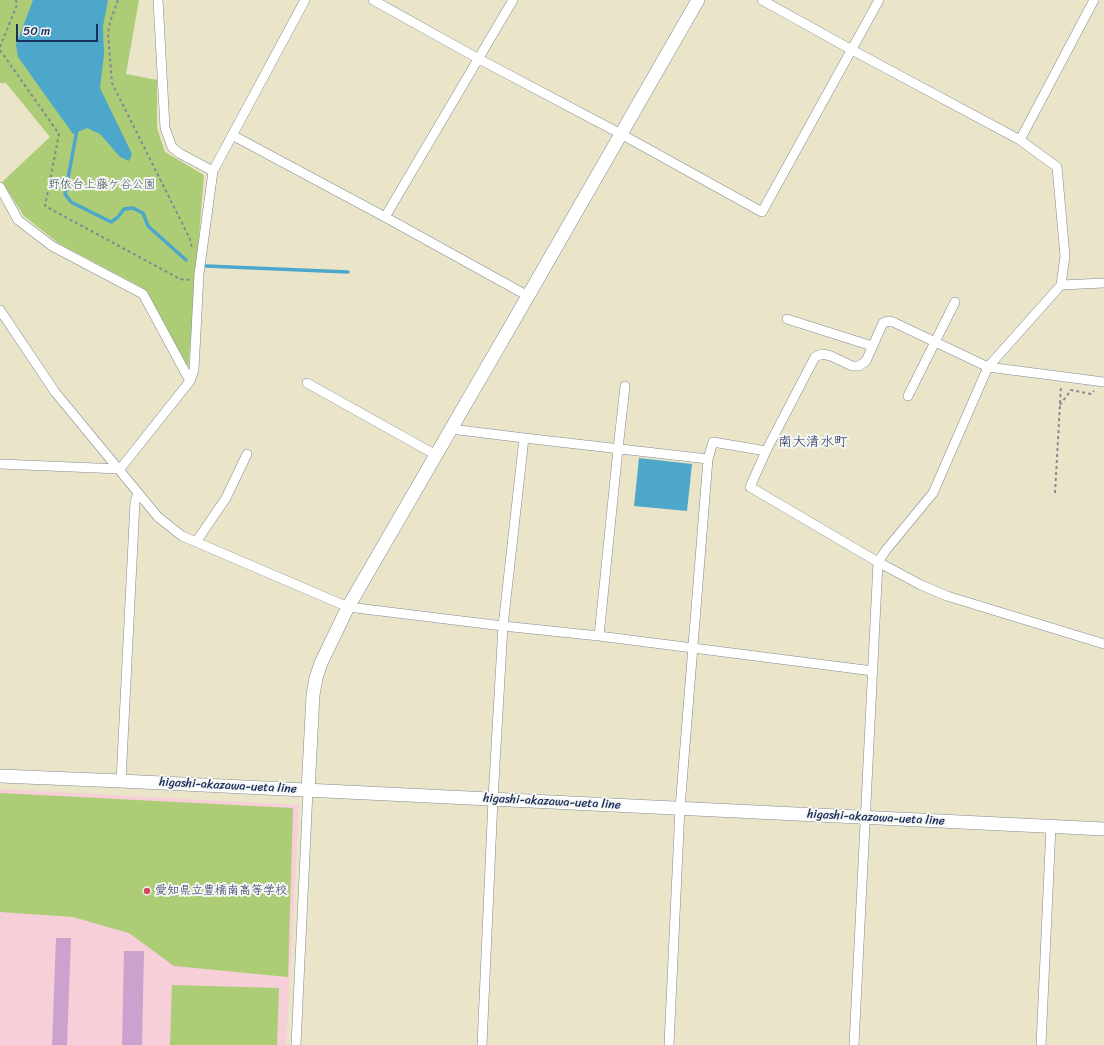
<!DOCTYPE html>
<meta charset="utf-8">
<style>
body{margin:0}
#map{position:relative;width:1104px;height:1045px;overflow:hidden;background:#eae5c8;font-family:Sriracha,sans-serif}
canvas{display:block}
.scale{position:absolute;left:16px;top:24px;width:82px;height:18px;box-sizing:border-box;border:2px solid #1b2f5e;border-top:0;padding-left:5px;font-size:12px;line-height:14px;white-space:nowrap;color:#1b2f5e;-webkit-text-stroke:3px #f6f6f2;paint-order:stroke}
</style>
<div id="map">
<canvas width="1104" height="1045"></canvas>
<div class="scale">50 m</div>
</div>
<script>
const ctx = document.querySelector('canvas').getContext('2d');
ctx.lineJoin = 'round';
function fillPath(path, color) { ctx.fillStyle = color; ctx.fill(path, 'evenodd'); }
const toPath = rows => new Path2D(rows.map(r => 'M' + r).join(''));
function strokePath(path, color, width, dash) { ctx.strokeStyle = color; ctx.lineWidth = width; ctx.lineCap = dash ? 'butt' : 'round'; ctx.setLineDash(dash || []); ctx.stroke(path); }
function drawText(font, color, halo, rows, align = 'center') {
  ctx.font = font + ' Sriracha,"Klee One",sans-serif'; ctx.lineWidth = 4; ctx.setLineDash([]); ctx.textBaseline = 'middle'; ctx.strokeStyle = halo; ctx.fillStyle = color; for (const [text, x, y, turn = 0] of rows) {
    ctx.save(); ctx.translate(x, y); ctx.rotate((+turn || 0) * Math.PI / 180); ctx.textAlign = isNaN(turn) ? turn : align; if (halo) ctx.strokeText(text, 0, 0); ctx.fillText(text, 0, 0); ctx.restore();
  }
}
const built = toPath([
 [0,789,299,805,286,1045,0,1045]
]);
const green = toPath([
 [0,0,139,0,126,74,157,80,157,128,165,152,204,175,188,372,143,288,58,243,24,216,2,182,50,137,6,83,0,83],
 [0,793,293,808,288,977,174,966,129,933,73,917,0,912],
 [172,985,279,988,277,1045,170,1045]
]);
const water = toPath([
 [33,0,108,0,103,26,104,55,100,88,132,154,129,161,120,157,100,134,87,128,73,134,18,57,16,45],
 [639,458,692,464,687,511,634,506]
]);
const stream = toPath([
 [77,130,65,194,71,202,111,222,118,217,124,209,133,208,143,213,148,226,186,260],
 [206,266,348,272]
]);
const building = toPath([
 [56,938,71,938,67,1045,52,1045],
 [124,951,144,951,142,1045,122,1045]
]);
const path = toPath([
 [118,0,110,22,108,33,112,83,190,239,192,248],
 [0,47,17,5,16,0],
 [0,50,59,134,45,206,180,279,188,280,189,278],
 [1060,405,1071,390,1091,394,1094,391],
 [1055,493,1061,386]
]);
const street = toPath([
 [158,0,165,128,172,147,179,153,213,171],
 [373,0,479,59,621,134,762,212,879,0],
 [762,0,852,50,1020,140,1057,167,1065,256,1061,285,988,367,933,493,886,550,878,562,854,1045],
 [232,135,385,217,528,296],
 [1020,140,1094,0],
 [0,187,18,220,52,246,143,294,190,381],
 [385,217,513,0],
 [1061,285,1104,283],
 [0,310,55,392,158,517,182,536,348,607,503,626,599,636,873,671],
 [787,319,872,346],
 [1104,382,988,367,893,322,888,321,883,323,866,361,859,366,852,366,831,356,822,354,815,357,766,451,750,487,878,562,921,585,947,596,1104,644],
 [307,383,436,455],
 [908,396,955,302],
 [451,429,524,438,708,459,680,808,669,1045],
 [708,459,713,442,766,451],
 [0,464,120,469,190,381,194,370,199,274,213,171,305,0],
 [196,542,226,498,247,454],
 [599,636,618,449,625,386],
 [121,781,135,502,138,493],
 [296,1045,308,791],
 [482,1045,493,799,503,626,524,438],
 [1041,1045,1051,826]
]);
const secondary = toPath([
 [0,776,121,781,1104,829],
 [308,791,313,695,316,678,321,663,348,607,528,296,698,0]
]);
const markers = [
 [147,891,4,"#d1495b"]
];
const parkNames = [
 ["野依台上藤ケ谷公園",102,185]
];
const streetNames = [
 ["higashi-akazawa-ueta line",228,786,3],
 ["higashi-akazawa-ueta line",552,802,3],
 ["higashi-akazawa-ueta line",876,818,3]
];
const poiNames = [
 ["愛知県立豊橋南高等学校",155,891]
];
const quarterNames = [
 ["南大清水町",813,442]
];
fillPath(built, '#f6cfd9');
fillPath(green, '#accc75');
fillPath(water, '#4da7cb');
strokePath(stream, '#4da7cb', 3.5);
fillPath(building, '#caa2cd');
strokePath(street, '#828a93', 10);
strokePath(secondary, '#828a93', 14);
strokePath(path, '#828a93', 2, [3, 3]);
strokePath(street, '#fff', 9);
strokePath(secondary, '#fff', 13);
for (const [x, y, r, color] of markers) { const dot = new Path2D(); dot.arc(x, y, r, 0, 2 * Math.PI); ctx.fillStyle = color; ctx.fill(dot); strokePath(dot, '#f6f6f2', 1.5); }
drawText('12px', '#3f5664', '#f6f6f2', parkNames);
drawText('12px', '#1b2f5e', '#f6f6f2', streetNames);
drawText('12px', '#1b2f5e', '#f6f6f2', poiNames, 'left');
drawText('14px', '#1b2f5e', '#f6f6f2', quarterNames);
</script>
